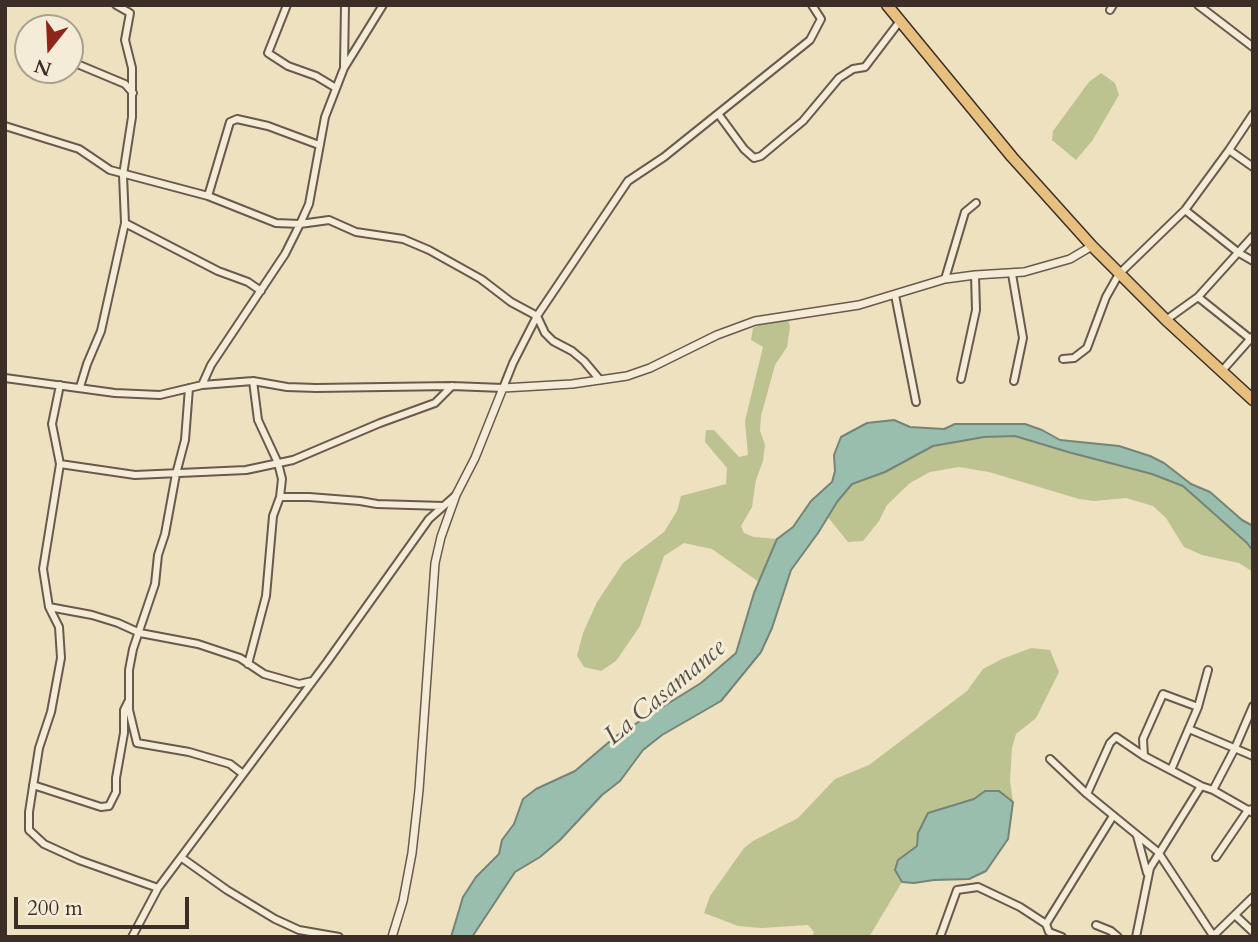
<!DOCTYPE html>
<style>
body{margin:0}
#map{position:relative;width:1258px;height:942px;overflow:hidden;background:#eee1c0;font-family:Cardo,serif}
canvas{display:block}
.frame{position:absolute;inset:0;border:7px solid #3c2d27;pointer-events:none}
.north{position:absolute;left:14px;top:14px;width:70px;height:70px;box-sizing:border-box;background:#f4ecd6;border:2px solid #aaa090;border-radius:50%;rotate:198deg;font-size:19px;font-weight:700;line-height:28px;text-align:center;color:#3c2d27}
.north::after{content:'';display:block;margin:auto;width:24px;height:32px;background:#8f2418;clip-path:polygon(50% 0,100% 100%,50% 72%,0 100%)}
.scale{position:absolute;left:14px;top:897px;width:175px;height:32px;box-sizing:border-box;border:4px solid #3c2d27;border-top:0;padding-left:9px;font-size:21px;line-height:24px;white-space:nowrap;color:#3c2d27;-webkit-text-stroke:5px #f4ecd6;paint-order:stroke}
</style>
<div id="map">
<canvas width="1258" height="942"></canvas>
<div class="frame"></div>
<div class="north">N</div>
<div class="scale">200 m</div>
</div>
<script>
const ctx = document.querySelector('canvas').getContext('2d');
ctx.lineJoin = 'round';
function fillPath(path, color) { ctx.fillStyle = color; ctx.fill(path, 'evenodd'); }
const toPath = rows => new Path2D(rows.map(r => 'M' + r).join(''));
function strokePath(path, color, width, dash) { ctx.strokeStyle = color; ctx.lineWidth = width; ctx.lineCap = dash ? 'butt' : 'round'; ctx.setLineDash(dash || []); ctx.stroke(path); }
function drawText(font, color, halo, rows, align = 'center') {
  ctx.font = font + ' Cardo,serif'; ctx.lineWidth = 6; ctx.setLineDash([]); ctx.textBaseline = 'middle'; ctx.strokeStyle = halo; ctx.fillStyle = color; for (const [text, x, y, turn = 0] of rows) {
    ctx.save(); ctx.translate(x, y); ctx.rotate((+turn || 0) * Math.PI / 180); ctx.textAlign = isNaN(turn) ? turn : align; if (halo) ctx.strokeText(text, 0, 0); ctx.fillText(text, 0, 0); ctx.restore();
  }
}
const green = toPath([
 [1101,73,1115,83,1119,95,1092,141,1076,160,1052,140,1053,131,1089,82],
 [788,319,790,327,787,347,775,365,761,416,760,431,765,445,763,461,756,480,752,507,741,526,744,533,754,537,777,539,759,582,712,549,684,543,664,556,640,626,616,661,601,671,584,667,577,656,583,633,597,602,623,563,664,532,677,511,681,496,726,484,727,468,705,442,706,430,714,430,739,457,748,455,745,421,763,347,751,340,753,328,766,322],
 [1015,436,1068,452,1152,474,1183,486,1247,543,1253,551,1253,572,1239,563,1202,555,1184,547,1166,518,1153,506,1126,498,1094,501,1079,499,989,472,959,467,930,472,910,483,887,505,879,521,863,541,848,542,827,516,852,484,885,472,933,446,985,437],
 [1031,648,1050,650,1059,672,1036,718,1016,734,1012,748,1010,781,1013,802,999,791,985,791,974,799,928,813,918,833,917,846,898,860,895,870,902,882,869,937,812,937,814,932,808,925,762,928,738,926,704,913,710,896,744,848,753,841,798,818,835,779,869,765,967,691,983,669,1002,659]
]);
const water = toPath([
 [894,420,910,427,944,429,955,424,1025,424,1042,430,1060,440,1119,446,1150,456,1164,463,1191,484,1210,492,1242,520,1253,526,1253,551,1247,543,1183,486,1152,474,1068,452,1015,436,984,437,933,446,885,472,852,484,837,502,818,533,791,570,772,628,761,652,721,701,662,735,643,750,620,781,602,795,560,840,540,857,515,872,472,937,451,937,463,897,476,877,499,854,502,840,514,824,523,799,536,789,575,771,616,736,701,683,736,653,754,593,777,539,793,527,811,501,832,482,835,471,834,455,841,437,867,423,894,420],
 [985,791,999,791,1013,802,1008,839,986,871,969,879,934,880,914,883,902,882,895,870,898,860,917,846,918,833,928,813,974,799,985,791]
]);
const minor = toPath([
 [287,5,268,53,288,66,316,76,336,88],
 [1198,5,1253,47],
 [1110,10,1113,5],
 [70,61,125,84,133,93],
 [344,66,345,5],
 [719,115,744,149,754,158,761,156,803,121,839,78,853,69,865,67,900,21],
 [5,126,79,149,110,170,208,196,276,223,300,224,329,220,356,232,403,239,429,250,481,279,511,302,537,316,545,333,553,341,572,351,584,361,600,380],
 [1229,150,1253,167],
 [208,196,230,122,237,119,268,126,319,145],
 [1185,210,1239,253,1253,261],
 [125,223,218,271,248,282,261,291],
 [1012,274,1023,338,1014,381],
 [945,279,965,212,976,203],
 [895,295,916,402],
 [1198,297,1253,341],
 [1166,320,1198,297,1253,236],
 [1063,359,1074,358,1087,348,1106,297,1119,274,1185,210,1229,150,1253,114],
 [1221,372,1252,337],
 [5,378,115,393,160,395,202,385,253,381,287,387,316,388,452,386,503,388,513,363,537,316,628,181,664,157,810,40,821,19,812,5],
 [961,379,976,310,975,275],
 [60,385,52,424,60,464,43,569,49,607,92,615,118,623,140,633,198,644,240,658,264,674,299,684,312,681],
 [202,385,211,365,285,254,300,224,309,204,325,117,344,68,383,5],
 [80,387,87,364,101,331,125,223,123,175,132,117,132,68,125,40,130,13,116,5],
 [189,388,185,440,176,474,165,534,158,555,155,584,133,649,129,670,129,710,137,743,189,752,230,764,243,774],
 [60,464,135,475,246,470,293,460,380,423,435,403,452,386],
 [280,497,309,497,360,501,377,504,443,506],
 [49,607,59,627,61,658,51,712,39,748,29,812,29,830,44,844,79,860,158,888],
 [248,664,266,596,273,516,280,497,282,479,278,463,258,420,253,381],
 [1189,729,1253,756],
 [1144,756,1143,739,1163,694,1198,707],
 [1050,759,1087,794,1158,852,1214,937],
 [1171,770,1198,707,1208,670],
 [33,785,101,807,109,806,116,792,116,778,124,733,124,710,128,702],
 [1213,790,1235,748,1253,706],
 [1087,794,1110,743,1116,737,1144,756,1201,786,1213,790,1248,810,1253,809],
 [1137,836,1147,873],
 [1216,857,1248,810,1251,812],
 [182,858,227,890,275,919,299,930,339,937],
 [1236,916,1253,932],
 [1046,924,1113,816],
 [1096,925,1111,931,1118,937],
 [132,937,158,888,327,662,429,519,455,496],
 [940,937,957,890,978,887,1020,907,1046,924,1049,932,1062,937],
 [1136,937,1150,868,1201,786],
 [1212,937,1253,897]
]);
const tertiary = toPath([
 [392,937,403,901,412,853,419,790,435,563,441,537,456,495,475,458,503,388,572,384,627,376,650,368,717,335,755,321,859,305,945,279,975,275,1024,272,1070,259,1092,246]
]);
const primary = toPath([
 [887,5,1012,157,1092,246,1166,320,1253,400]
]);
const waterNames = [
 ["La Casamance",666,693,-40]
];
fillPath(green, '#bcc290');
fillPath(water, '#9abeae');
strokePath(water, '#748478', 2);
strokePath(minor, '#685a4d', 10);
strokePath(tertiary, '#685a4d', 10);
strokePath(primary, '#3c2d27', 13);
strokePath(minor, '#f4ecd6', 6);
strokePath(tertiary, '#f4ecd6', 7);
strokePath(primary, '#e7c080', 10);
drawText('italic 26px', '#545149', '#f4ecd6', waterNames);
</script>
